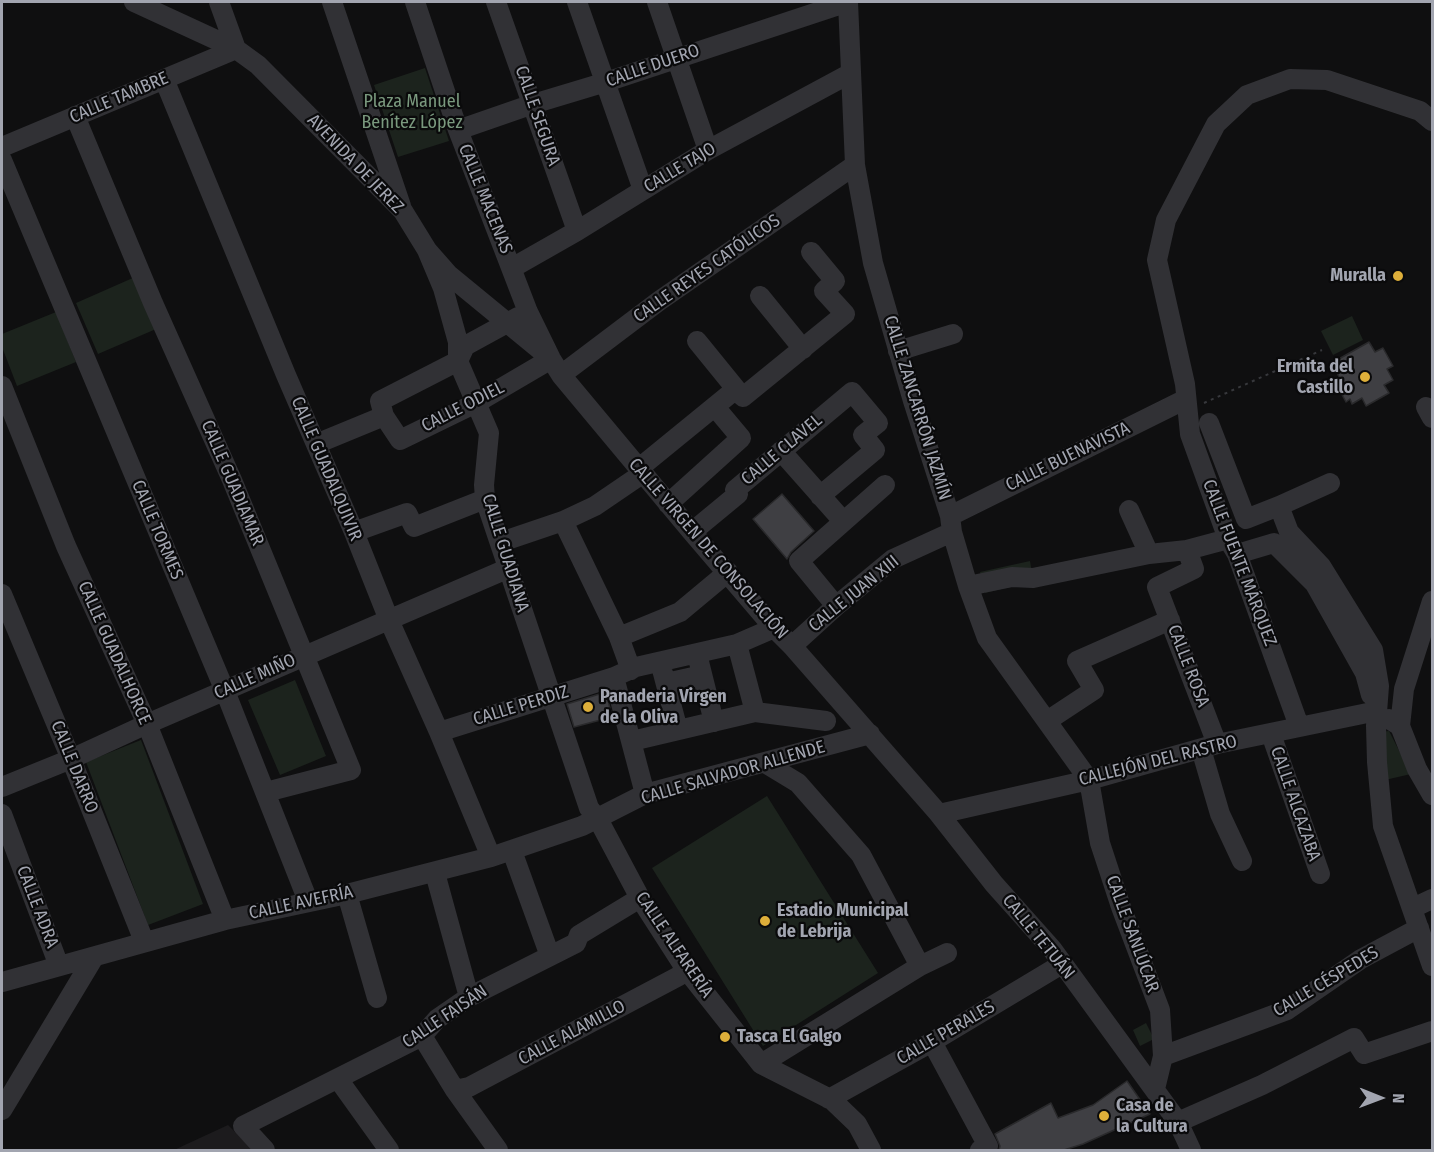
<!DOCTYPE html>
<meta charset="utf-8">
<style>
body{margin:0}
#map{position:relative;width:1434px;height:1152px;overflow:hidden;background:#0f0f10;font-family:"Fira Sans Condensed",sans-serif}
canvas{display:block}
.frame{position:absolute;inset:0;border:3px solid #a2a5b0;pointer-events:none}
.north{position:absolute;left:1350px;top:1068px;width:60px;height:60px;-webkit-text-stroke:4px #0a0a0b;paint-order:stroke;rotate:91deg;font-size:16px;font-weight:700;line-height:24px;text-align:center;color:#a2a5b0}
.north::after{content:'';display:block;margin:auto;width:21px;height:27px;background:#a2a5b0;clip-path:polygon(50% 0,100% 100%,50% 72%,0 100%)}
</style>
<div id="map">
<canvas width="1434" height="1152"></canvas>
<div class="frame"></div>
<div class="north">N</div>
</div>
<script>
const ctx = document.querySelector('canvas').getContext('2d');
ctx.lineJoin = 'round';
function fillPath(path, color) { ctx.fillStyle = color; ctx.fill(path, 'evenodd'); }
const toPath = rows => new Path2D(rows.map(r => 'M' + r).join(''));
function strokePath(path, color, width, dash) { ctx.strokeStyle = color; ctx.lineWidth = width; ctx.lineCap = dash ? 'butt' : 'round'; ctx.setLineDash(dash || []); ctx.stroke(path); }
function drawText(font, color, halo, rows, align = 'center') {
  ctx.font = font + ' "Fira Sans Condensed",sans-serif'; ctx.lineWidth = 4.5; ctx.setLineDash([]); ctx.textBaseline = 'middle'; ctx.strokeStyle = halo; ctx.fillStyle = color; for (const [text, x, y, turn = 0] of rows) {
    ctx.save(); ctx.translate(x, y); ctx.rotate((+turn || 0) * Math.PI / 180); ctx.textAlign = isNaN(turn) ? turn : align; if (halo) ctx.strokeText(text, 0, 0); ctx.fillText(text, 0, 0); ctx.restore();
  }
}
const built = toPath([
 [228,1125,253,1150,174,1150]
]);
const green = toPath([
 [425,68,449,141,398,157,374,85],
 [135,277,156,329,98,354,76,303],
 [56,312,76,362,17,386,2,347,2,334],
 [1352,316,1363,340,1333,355,1321,331],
 [1030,561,1034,586,1027,583,985,593,980,572],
 [295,680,326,756,280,775,248,700],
 [1389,731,1411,774,1385,780,1380,732],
 [141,740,203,904,148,925,86,762],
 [767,796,878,973,763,1046,652,868],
 [1146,1023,1154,1039,1140,1046,1133,1030]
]);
const building = toPath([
 [1369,342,1375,352,1383,348,1393,366,1387,369,1393,380,1384,385,1389,393,1366,406,1362,398,1352,404,1350,399,1346,402,1340,391,1345,388,1337,373,1343,370,1337,360,1369,342],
 [782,494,814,531,791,552,787,559,753,519,782,494],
 [606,692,612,717,574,727,567,704,606,692],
 [1127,1081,1150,1114,1083,1144,1064,1150,999,1150,1000,1146,995,1134,1051,1103,1058,1118,1093,1105,1127,1081]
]);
const path = toPath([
 [1204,403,1322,350]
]);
const minor = toPath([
 [134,2,236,49,258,65,403,211,427,250,449,275,544,353],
 [332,2,401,206],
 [415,2,458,130,528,312,551,359,561,375,692,532,774,628,792,646,939,814,994,884,1052,949,1178,1122,1191,1150],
 [496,2,577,231],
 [577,2,643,190],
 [657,2,708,150],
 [848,2,855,165,873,263,913,401,950,516,952,532,968,586,987,638,1089,780,1100,843,1121,907,1160,1010,1163,1056,1155,1089],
 [164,79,286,375,354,532,389,620,439,732,491,857],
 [75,116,153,303,232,480,351,770,266,792],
 [458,130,533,104,606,82,848,2],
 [2,147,236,49,219,2],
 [2,160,225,691,308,901],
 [427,250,443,288,458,342,458,361,489,433,484,485,485,499,589,808,598,819,640,898,685,968,761,1064,832,1100,857,1124,871,1150],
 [512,268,577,231,708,150,851,73],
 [760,296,803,349],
 [697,341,736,389],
 [898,351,953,334],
 [561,375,659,301,855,165],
 [2,386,66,546,147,724,225,920],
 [1426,407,1432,418],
 [384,416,400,440,476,403,551,359],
 [1209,423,1246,519,1279,506,1330,483],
 [316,444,384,416,380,401,458,361,465,346,518,317],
 [781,451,843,521],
 [638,469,736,389,743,397,845,314,824,291,835,281,811,252],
 [668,504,741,438,715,407],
 [1279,506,1289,532,1321,566,1373,650,1379,686,1376,726,1377,762,1383,826,1432,966],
 [1129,510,1149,554],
 [950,516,1186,399],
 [563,521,619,637,631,670],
 [354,532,407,513,414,527,485,499],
 [692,532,738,494,735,490,852,392,878,423,863,435,875,450,820,496],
 [501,542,563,521,595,506,642,474],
 [1187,550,1194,569,1157,587,1217,744],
 [1237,554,1274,543,1315,584,1365,673,1371,695],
 [968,586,1012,577,1033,578,1149,554,1187,550,1228,539],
 [2,594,71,759,144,941],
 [836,606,799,561,885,485],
 [619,637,680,612,728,572],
 [737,644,755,712],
 [792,646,836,606,893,559,952,532],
 [697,654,714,722],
 [660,662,678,730],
 [614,677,645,794],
 [666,683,702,675],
 [1389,719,1400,726,1417,769,1432,795],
 [1047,721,1094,690,1077,661,1170,620],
 [1299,726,1237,554,1228,539,1190,434,1185,384,1157,260,1166,220,1216,124,1247,95,1290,79,1327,80,1420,111,1432,121],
 [1400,726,1404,689,1432,601],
 [439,732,614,677,636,667,737,644,774,628],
 [1271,734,1320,874],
 [632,741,755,712,826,721],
 [1201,749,1220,814,1242,861],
 [765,763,798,783,861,855,920,966],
 [2,787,71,759,147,724,509,568],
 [2,814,59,966],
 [939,814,1089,780,1217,744,1377,711],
 [512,851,550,956],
 [435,873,469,997],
 [347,894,377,998],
 [1413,908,1432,899],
 [2,982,225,920,347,894,491,857,582,826,645,794,870,734],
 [422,1036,455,1090,498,1150],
 [932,1042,988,1146,980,1150],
 [1163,1056,1287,1010,1361,959,1419,928],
 [761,1064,920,966,947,953],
 [338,1079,389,1150],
 [455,1090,469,1087,679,976,685,968],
 [829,1099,932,1042,1062,964],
 [2,1110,94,957],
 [1178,1122,1262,1085,1354,1038,1364,1054,1432,1031],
 [265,1150,243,1126,422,1036,437,1019,469,997,576,943,579,935,640,898]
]);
const markers = [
 [1398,276,6,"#deaf3a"],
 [1365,377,6,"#deaf3a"],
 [588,707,6,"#deaf3a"],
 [765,921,6,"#deaf3a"],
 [725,1037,6,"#deaf3a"],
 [1104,1116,6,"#deaf3a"]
];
const streetNames = [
 ["CALLE DUERO",653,66,-19],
 ["CALLE TAMBRE",119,98,-23],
 ["CALLE SEGURA",537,116,71],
 ["AVENIDA DE JEREZ",355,164,46],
 ["CALLE TAJO",680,168,-31],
 ["CALLE MACENAS",485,199,68],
 ["CALLE REYES CATÓLICOS",707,269,-35],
 ["CALLE ODIEL",463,407,-27],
 ["CALLE ZANCARRÓN JAZMÍN",917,408,73],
 ["CALLE CLAVEL",782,450,-40],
 ["CALLE BUENAVISTA",1068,457,-26],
 ["CALLE GUADALQUIVIR",326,469,67],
 ["CALLE GUADIAMAR",232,483,67],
 ["CALLE TORMES",157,530,67],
 ["CALLE VIRGEN DE CONSOLACIÓN",708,549,49],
 ["CALLE GUADIANA",505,553,73],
 ["CALLE FUENTE MÁRQUEZ",1239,563,69],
 ["CALLE JUAN XIII",854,594,-39],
 ["CALLE GUADALHORCE",114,653,66],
 ["CALLE ROSA",1188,666,69],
 ["CALLE MIÑO",255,677,-24],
 ["CALLE PERDIZ",521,706,-17],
 ["CALLEJÓN DEL RASTRO",1158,761,-14],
 ["CALLE DARRO",74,767,68],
 ["CALLE SALVADOR ALLENDE",733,773,-16],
 ["CALLE ALCAZABA",1295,804,71],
 ["CALLE AVEFRÍA",301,903,-12],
 ["CALLE ADRA",37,907,69],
 ["CALLE SANLÚCAR",1132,934,70],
 ["CALLE TETUÁN",1038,937,51],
 ["CALLE ALFARERÍA",674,945,56],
 ["CALLE CÉSPEDES",1326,982,-31],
 ["CALLE FAISÁN",445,1017,-34],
 ["CALLE ALAMILLO",572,1033,-28],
 ["CALLE PERALES",946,1033,-30]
];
const parkNames = [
 ["Plaza Manuel",412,102],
 ["Benítez López",412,123]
];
const poiNames = [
 ["Muralla",1386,276,"right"],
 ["Ermita del",1353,367,"right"],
 ["Castillo",1353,388,"right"],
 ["Panaderia Virgen",600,697],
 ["de la Oliva",600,718],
 ["Estadio Municipal",777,911],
 ["de Lebrija",777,932],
 ["Tasca El Galgo",737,1037],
 ["Casa de",1116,1106],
 ["la Cultura",1116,1127]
];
fillPath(built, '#1c1b1d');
fillPath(green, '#1c231d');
fillPath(building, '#3f3f43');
strokePath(building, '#2a2a2c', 1.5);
strokePath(path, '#37383c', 2, [3, 4.5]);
strokePath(minor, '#313135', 20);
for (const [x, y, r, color] of markers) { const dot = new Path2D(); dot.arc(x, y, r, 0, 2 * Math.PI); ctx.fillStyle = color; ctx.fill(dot); strokePath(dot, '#0a0a0b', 2); }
drawText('18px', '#a2a5b0', '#0a0a0b', streetNames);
drawText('18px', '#7a997e', '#0a0a0b', parkNames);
drawText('bold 18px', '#a2a5b0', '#0a0a0b', poiNames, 'left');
</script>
